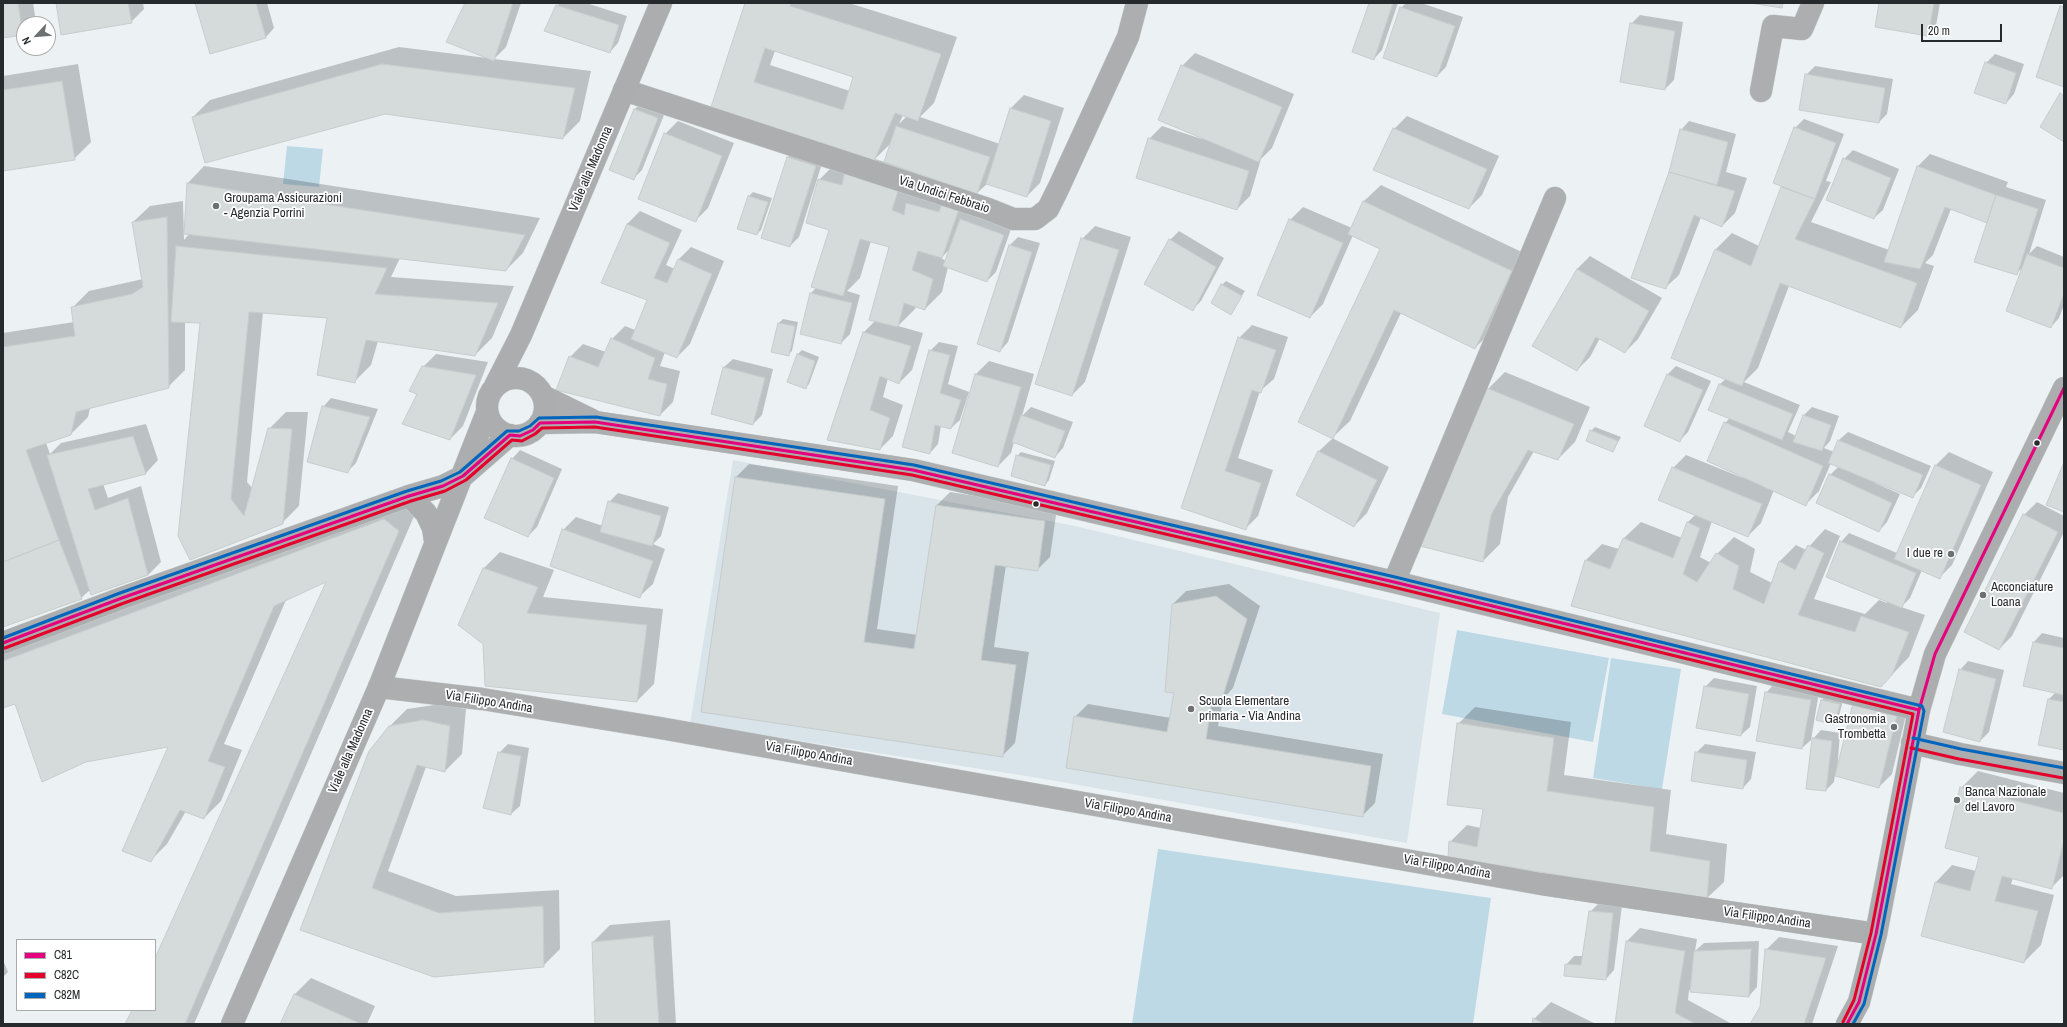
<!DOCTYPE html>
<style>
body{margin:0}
#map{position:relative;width:2067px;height:1027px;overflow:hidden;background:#ecf2f4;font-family:"Archivo Narrow",sans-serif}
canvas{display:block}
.frame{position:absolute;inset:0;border:4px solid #272a2c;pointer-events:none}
.legend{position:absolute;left:16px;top:939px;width:140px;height:72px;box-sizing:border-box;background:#fff;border:1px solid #a9aaab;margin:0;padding:5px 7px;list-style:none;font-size:12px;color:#272a2c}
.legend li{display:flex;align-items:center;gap:8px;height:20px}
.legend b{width:20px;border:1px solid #a9aaab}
.north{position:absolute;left:16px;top:16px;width:40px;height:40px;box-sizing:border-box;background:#fff;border:1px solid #a9aaab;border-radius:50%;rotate:244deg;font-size:11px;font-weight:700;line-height:16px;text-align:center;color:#272a2c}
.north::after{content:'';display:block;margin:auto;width:14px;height:18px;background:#6c7072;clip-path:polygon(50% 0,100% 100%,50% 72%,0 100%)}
.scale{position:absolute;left:1921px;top:24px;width:81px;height:18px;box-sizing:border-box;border:2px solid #272a2c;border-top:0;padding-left:5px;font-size:12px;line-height:14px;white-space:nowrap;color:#272a2c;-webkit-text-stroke:3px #fff;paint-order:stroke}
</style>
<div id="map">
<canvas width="2067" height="1027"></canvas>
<div class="frame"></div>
<ul class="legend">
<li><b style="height:5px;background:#e5007d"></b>C81</li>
<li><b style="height:5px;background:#e4002b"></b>C82C</li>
<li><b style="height:5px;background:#0065bd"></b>C82M</li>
</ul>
<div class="north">N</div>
<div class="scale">20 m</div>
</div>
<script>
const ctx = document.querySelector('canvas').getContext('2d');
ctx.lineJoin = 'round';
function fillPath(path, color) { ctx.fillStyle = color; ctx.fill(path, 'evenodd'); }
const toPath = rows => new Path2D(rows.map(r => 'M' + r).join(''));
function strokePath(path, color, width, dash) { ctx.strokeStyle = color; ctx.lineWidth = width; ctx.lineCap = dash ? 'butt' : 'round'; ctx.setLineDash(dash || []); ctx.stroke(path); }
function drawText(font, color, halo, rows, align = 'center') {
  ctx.font = font + ' "Archivo Narrow",sans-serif'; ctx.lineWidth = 3.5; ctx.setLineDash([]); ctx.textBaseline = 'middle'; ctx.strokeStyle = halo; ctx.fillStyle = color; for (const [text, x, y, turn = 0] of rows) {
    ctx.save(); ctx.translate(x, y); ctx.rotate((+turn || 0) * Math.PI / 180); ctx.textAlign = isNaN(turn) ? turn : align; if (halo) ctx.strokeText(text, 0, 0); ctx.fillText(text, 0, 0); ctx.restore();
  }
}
const built = toPath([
 [733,460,1075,526,1440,613,1407,843,1039,778,690,724]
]);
const green = toPath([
 [287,146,323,149,319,187,283,184],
 [1457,630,1609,658,1593,742,1442,714],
 [1611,658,1681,669,1662,789,1593,778],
 [1158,849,1491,898,1473,1024,1132,1024]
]);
const shadow = toPath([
 [3,3,33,3,36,22,33,24,24,24,23,34,3,37],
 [57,3,143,3,144,9,131,22],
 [196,3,267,3,274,28,266,37],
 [466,3,521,3,506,47,494,59,591,71,580,121,563,138,384,113,193,117,210,100,399,47,487,58],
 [559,3,586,3,627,16,618,43,610,52,546,30],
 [746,3,849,3,957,37,934,103,920,117,1000,144,1011,108,1024,95,1064,108,1040,183,1027,196,987,184,977,193,975,192,1012,226,996,272,987,281,948,267,942,292,925,309,916,306,915,309,898,326,923,333,912,370,899,383,888,378,883,397,903,405,893,436,880,449,829,439,864,332,875,321,890,246,871,241,860,278,847,291,860,295,850,334,841,343,801,333,811,293,816,288,830,229,819,180,836,163,712,107],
 [775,51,855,76,850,91,770,65],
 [903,115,907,116,899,124],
 [892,142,885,162,875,159],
 [915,172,959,187,952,194,908,193],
 [950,249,946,261,941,258],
 [1370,3,1398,3,1382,50,1374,59],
 [1406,3,1421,3,1463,17,1446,67,1437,76,1401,8],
 [1880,3,1940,3,1936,26,1928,35],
 [1640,15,1683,22,1674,80,1665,89,1631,24],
 [1195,53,1294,94,1272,148,1261,159,1250,196,1237,209,1149,139,1162,126,1202,139,1182,66],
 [1995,54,2024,64,2014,94,2006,103,1986,63],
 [78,64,91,142,74,159,3,170,3,76],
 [1815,66,1893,79,1887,114,1879,122,1806,75],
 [643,100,666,110,642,170,633,179,610,170,635,109],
 [1407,116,1499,156,1482,195,1469,208,1394,129],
 [1804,119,1844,134,1826,181,1831,182,1811,222,1889,250,1917,167,1930,154,2008,182,2006,187,2046,200,2029,254,2037,246,2064,257,2064,305,2059,318,2051,327,2023,267,2016,274,1989,219,1951,209,1933,255,1925,263,1934,266,1918,310,1901,327,1789,286,1758,368,1744,382,1800,405,1788,432,1796,436,1803,416,1812,407,1839,416,1830,441,1824,448,1834,452,1839,440,1848,432,1931,466,1921,488,1913,496,1875,481,1875,483,1900,494,1887,522,1879,531,1830,475,1839,466,1831,463,1819,491,1806,504,1774,490,1761,523,1748,536,1712,521,1700,557,1711,563,1717,554,1734,537,1755,549,1750,572,1772,583,1780,561,1796,545,1806,550,1825,529,1840,536,1814,599,1865,614,1879,600,1887,603,1887,601,1841,542,1849,533,1897,553,1936,465,1949,452,1993,472,1952,565,1939,578,1922,570,1910,598,1901,607,1925,615,1909,657,1881,686,1586,560,1602,544,1619,549,1624,538,1641,522,1682,538,1688,522,1696,514,1673,468,1686,455,1743,478,1725,423,1730,418,1720,384,1726,379,1715,250,1732,233,1759,246,1783,186,1795,128],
 [678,121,734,143,708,208,695,221,665,134],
 [1689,121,1736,134,1726,172,1747,178,1735,213,1722,226,1701,217,1679,275,1666,287,1670,172,1681,130],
 [796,149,824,157,799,237,790,246,788,157],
 [1853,150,1899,169,1883,210,1874,218,1844,159],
 [204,166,540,218,523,253,506,270,400,258,391,277,514,286,492,338,475,355,378,341,371,365,354,382,328,317,263,312,247,482,253,489,269,429,286,412,308,412,299,506,282,523,191,559,201,322,185,321,185,370,168,387,90,408,88,417,71,434,46,443,50,454,61,443,146,424,158,460,146,473,103,484,108,498,141,486,161,562,148,575,91,589,81,598,3,626,3,333,74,322,72,308,89,291,143,279,133,222,150,206,183,201,184,240,190,233,185,233,188,183],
 [1381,185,1528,255,1492,331,1475,348,1401,313,1350,421,1332,438,1389,467,1367,513,1354,526,1297,495,1319,451,1333,438,1381,249,1353,235,1323,304,1310,317,1290,220,1303,207,1352,228,1364,201],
 [753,192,772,198,761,230,757,234,738,228,749,196],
 [640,211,682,230,666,265,675,269,678,260,691,247,724,261,690,344,677,357,665,352,660,366,680,371,673,402,660,415,570,357,583,344,606,352,612,339,625,326,635,330,648,299,627,224],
 [1095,226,1131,237,1085,382,1072,395,1082,239],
 [1179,231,1224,258,1201,301,1192,310,1170,240],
 [1018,237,1040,243,1008,342,1000,351,1010,245],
 [1590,256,1662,298,1638,339,1625,352,1600,338,1590,357,1577,370,1577,269],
 [1226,281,1245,291,1231,313,1222,285],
 [783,319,798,322,792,351,788,355,772,352,779,323],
 [1252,325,1288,337,1274,379,1260,391,1238,458,1273,470,1258,516,1245,529,1183,508,1239,338],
 [939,342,958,346,948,384,969,392,960,420,951,428,941,426,938,444,930,453,930,351],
 [802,350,819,357,809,384,805,388,798,354],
 [436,354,488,362,463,426,450,439,419,394,423,367],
 [733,359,773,369,762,415,753,424,724,367],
 [989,361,1034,374,1022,416,1031,407,1073,422,1063,448,1055,457,1014,442,1011,453,998,466,954,453,976,374],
 [1676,366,1711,381,1688,432,1679,441,1645,425,1668,374],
 [1505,372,1590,407,1575,442,1558,459,1534,451,1508,497,1500,544,1483,561,1488,389],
 [331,398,378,409,356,463,347,472,323,407],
 [1595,427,1621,437,1613,451,1591,431],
 [520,450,562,469,537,527,528,536,512,459],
 [1021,452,1055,461,1049,480,1045,485,1017,456],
 [749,464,898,486,877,629,918,635,937,505,950,492,1057,508,1050,557,1037,570,1006,565,994,647,1029,652,1015,743,1002,756,702,711,736,477],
 [618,493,669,507,661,536,653,544,665,549,653,584,640,596,563,530,576,517,603,526,609,502],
 [2037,502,2064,516,2064,532,2012,636,1999,649,2024,515],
 [402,503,415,514,194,1024,126,1024,133,1010,155,1010,155,961,328,580,286,600,224,744,242,750,221,801,204,818,186,811,167,844,150,861,170,745,16,703,3,707,3,651],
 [500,552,554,570,543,597,663,609,654,684,637,701,486,685,483,569],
 [1229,584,1260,606,1233,688,1223,699,1218,726,1383,754,1375,803,1362,816,1075,717,1088,704,1171,718,1175,692,1173,604,1186,591],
 [2042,633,2064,638,2064,749,2049,699,2056,692,2024,685,2034,642],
 [1968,661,2004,670,1989,732,1980,741,1960,670],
 [1714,678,1757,686,1750,727,1741,735,1705,687],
 [1774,684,1819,692,1811,740,1802,748,1757,740,1766,693],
 [1826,696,1843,700,1838,720,1834,724,1817,719,1822,700],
 [1909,702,1892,774,1879,787,1835,775,1834,782,1826,790,1813,739,1821,730,1840,733,1837,772],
 [441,704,466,709,462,754,445,771,426,767,388,871,456,896,559,890,560,949,543,966,301,929,390,726,407,709],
 [1475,707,1571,722,1564,775,1671,790,1666,834,1727,844,1724,882,1707,898,1450,842,1467,825,1481,828,1484,808,1458,724],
 [508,744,529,748,520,806,511,814,499,753],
 [1705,744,1756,752,1751,779,1743,788,1696,753],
 [1978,771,2064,793,2064,875,2051,888,2013,878,2011,884,2054,895,2041,945,2024,962,1922,935,1936,882,1952,865,1976,871,1980,856,1961,788],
 [1599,903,1622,905,1614,970,1606,979,1566,965,1574,956,1583,956,1590,912],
 [670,920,676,1024,596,1024,593,942,610,925],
 [1640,928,1697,939,1695,951,1704,943,1759,941,1757,987,1749,996,1689,990,1688,1000,1732,1024,1616,1024,1627,941],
 [1779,937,1838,946,1812,1024,1751,1024,1761,1007,1766,950],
 [3,960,8,972,3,977],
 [311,978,375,1006,367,1024,281,1024,294,995],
 [1551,1002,1596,1024,1533,1024,1534,1019]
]);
const building = toPath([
 [3,3,18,3,23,35,3,38,3,3],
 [56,3,128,3,132,23,61,35,56,3],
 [195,3,256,3,266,38,210,54,195,3],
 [465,3,513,3,494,61,446,42,465,3],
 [745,3,791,3,790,6,941,54,918,121,895,113,874,161,711,107,745,3],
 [765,48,853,77,843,110,754,82,765,48],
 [1369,3,1393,3,1374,60,1352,52,1369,3],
 [1750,3,1783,3,1782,8,1750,3],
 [1879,3,1934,3,1928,36,1875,27,1879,3],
 [556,5,619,25,610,53,544,31,556,5],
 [2060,6,2064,7,2064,87,2036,77,2060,6],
 [1400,7,1455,26,1437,77,1383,58,1400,7],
 [1630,23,1675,31,1665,90,1620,82,1630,23],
 [1985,62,2016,73,2006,104,1974,93,1985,62],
 [382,64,575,88,563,139,385,114,205,163,192,117,382,64],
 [1181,65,1282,107,1259,162,1158,120,1181,65],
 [1805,74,1885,88,1879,123,1799,110,1805,74],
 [62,81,75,160,3,171,3,90,62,81],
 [2060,93,2064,96,2064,142,2040,127,2060,93],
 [1010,108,1051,121,1027,197,986,184,1010,108],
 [634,109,658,118,634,180,609,170,634,109],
 [896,126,990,157,977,194,884,162,896,126],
 [1794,127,1836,143,1815,199,1773,183,1794,127],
 [1393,128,1487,169,1469,209,1373,170,1393,128],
 [1680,129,1728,142,1717,185,1669,172,1680,129],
 [664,133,722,156,696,222,638,199,664,133],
 [1148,138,1249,171,1237,210,1136,178,1148,138],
 [787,157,816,166,790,247,761,238,787,157],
 [1843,158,1891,178,1874,219,1826,200,1843,158],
 [1917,166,1996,195,1987,223,1945,207,1920,269,1884,262,1917,166],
 [845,171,899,188,892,210,904,215,906,203,939,212,942,203,959,209,942,258,918,251,912,270,933,279,925,310,904,303,898,327,869,320,889,247,860,239,843,296,811,287,829,230,806,223,818,179,842,185,845,171],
 [1669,172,1735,191,1722,227,1694,215,1666,289,1631,278,1669,172],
 [187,183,525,235,506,271,184,234,187,183],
 [1781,187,1815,199,1795,239,1917,283,1901,328,1780,283,1742,386,1671,358,1715,249,1751,266,1781,187],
 [1996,195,2038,209,2017,275,1974,262,1996,195],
 [748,196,768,202,757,235,737,229,748,196],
 [1363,201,1512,271,1475,349,1394,310,1333,439,1298,422,1380,249,1348,234,1363,201],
 [167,217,169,388,76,412,71,435,26,450,59,540,3,562,3,347,75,336,71,307,132,294,143,287,132,222,167,217],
 [960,219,1004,235,987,282,943,266,960,219],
 [1289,219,1343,243,1310,318,1257,295,1289,219],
 [627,224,670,243,654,278,667,283,678,259,712,274,677,358,631,339,647,300,601,283,627,224],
 [1081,238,1119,250,1072,396,1035,384,1081,238],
 [1169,239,1216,267,1193,311,1144,284,1169,239],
 [1009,245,1032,252,1000,352,977,344,1009,245],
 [176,246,387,268,375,294,498,303,475,356,366,340,355,383,317,375,327,318,249,312,231,499,244,516,268,428,292,429,283,524,190,560,178,536,200,323,171,322,176,246],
 [2027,254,2064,268,2064,293,2051,328,2006,311,2027,254],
 [1577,269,1649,311,1625,353,1596,337,1577,371,1532,346,1577,269],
 [1221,284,1242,296,1231,315,1211,303,1221,284],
 [810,293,852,303,841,344,800,334,810,293],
 [778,323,795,326,789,356,771,352,778,323],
 [863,332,911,346,899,384,880,376,870,410,890,418,880,450,827,440,863,332],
 [1238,337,1276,350,1261,393,1252,390,1225,471,1261,483,1246,530,1181,508,1238,337],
 [611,338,655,358,648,379,667,384,660,416,556,390,569,356,598,367,611,338],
 [929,350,950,355,940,393,961,400,951,429,935,425,930,454,902,447,929,350],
 [797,354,815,361,806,389,787,382,797,354],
 [422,366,476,375,450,440,402,424,417,394,409,391,422,366],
 [723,367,765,378,753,425,711,414,723,367],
 [975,374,1021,387,998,467,952,453,975,374],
 [1667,374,1703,390,1680,442,1644,426,1667,374],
 [1719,384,1793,414,1782,440,1708,410,1719,384],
 [1487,388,1574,424,1558,460,1528,450,1491,515,1483,562,1416,545,1487,388],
 [322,406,370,417,348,473,307,462,322,406],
 [1021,415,1065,431,1055,458,1012,442,1021,415],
 [1803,415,1831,425,1822,451,1793,442,1803,415],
 [1724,422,1823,466,1806,506,1707,461,1724,422],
 [1590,430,1618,441,1613,452,1586,441,1590,430],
 [133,436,146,474,88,489,95,510,128,498,148,575,91,595,47,455,133,436],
 [1838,440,1923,475,1913,498,1828,463,1838,440],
 [1318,451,1377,480,1354,527,1296,495,1318,451],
 [1016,455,1051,465,1045,486,1011,476,1016,455],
 [511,458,554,478,528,537,484,518,511,458],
 [2064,462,2064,512,2046,505,2064,462],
 [1935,465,1981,485,1940,579,1894,559,1935,465],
 [1672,467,1762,504,1748,537,1658,500,1672,467],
 [1829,474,1892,503,1879,532,1816,503,1829,474],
 [735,477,885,499,864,642,914,649,936,505,1045,521,1038,571,995,565,981,660,1016,665,1003,757,701,712,735,477],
 [608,501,661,516,652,546,600,532,608,501],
 [2023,514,2058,532,1999,650,1964,632,2023,514],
 [384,519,399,531,185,1024,125,1024,132,1010,155,1010,155,958,326,582,274,606,208,761,225,767,204,819,180,810,151,862,122,851,168,747,86,762,42,782,15,704,3,708,3,661,384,519],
 [1687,522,1700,528,1683,574,1697,582,1716,553,1739,566,1733,589,1764,604,1779,561,1795,570,1808,545,1824,553,1798,615,1855,632,1861,616,1909,632,1892,675,1881,687,1571,606,1585,560,1610,569,1623,538,1673,558,1687,522],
 [562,529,653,561,640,598,550,566,562,529],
 [59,540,82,599,3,627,3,562,59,540],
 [1840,541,1916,573,1902,608,1826,577,1840,541],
 [483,568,538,587,527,613,647,625,637,702,485,686,483,644,458,625,483,568],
 [1216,596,1247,619,1221,702,1212,700,1206,739,1371,766,1363,817,1066,768,1074,716,1167,732,1174,693,1165,692,1172,604,1216,596],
 [2033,642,2064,648,2064,695,2023,686,2033,642],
 [1959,669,1996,679,1980,742,1943,732,1959,669],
 [1704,686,1749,694,1741,736,1696,728,1704,686],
 [1765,692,1811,700,1802,749,1756,741,1765,692],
 [2048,699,2064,702,2064,750,2038,745,2048,699],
 [1821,700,1840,704,1834,725,1816,720,1821,700],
 [1853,703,1897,715,1879,788,1835,776,1853,703],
 [423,720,450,726,445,772,417,765,372,888,439,913,543,906,544,967,434,977,300,930,369,751,389,726,423,720],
 [1457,723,1554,738,1547,791,1654,807,1650,851,1710,861,1707,899,1448,857,1449,841,1477,847,1483,809,1447,805,1457,723],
 [1812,738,1832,741,1826,791,1806,789,1812,738],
 [498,752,521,756,511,815,483,808,498,752],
 [1695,752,1747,760,1743,789,1691,781,1695,752],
 [1960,787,2064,813,2064,840,2052,889,2002,876,1995,901,2038,911,2024,963,1921,936,1935,882,1970,891,1979,857,1945,848,1960,787],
 [1589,911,1613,913,1606,980,1564,976,1565,964,1581,965,1589,911],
 [653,936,659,1024,595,1024,592,942,653,936],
 [1626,941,1685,951,1675,1013,1696,1024,1615,1024,1626,941],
 [1751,949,1749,997,1690,992,1694,951,1751,949],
 [1765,949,1826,958,1804,1024,1750,1024,1760,1007,1765,949],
 [294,994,359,1023,358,1024,280,1024,294,994],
 [1533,1018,1544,1024,1532,1024,1533,1018]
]);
const street = toPath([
 [624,90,988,209,1013,219,1035,219,1048,209,1058,189,1128,37,1137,3],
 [1761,91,1773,26,1802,29,1813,3],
 [543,396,592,420],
 [540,423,595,422,913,470,1394,582,1919,710],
 [1394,582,1555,198],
 [379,687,482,699,660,728,1541,884,1876,934]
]);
const secondary = toPath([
 '487 407a29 29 0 1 1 58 0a29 29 0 1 1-58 0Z',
 [495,386,521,335,661,3],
 [409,496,426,513,433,528,435,541],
 [3,643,122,598,409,496,443,486,463,476,510,435],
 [1912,743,1960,754,2064,773],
 [232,1024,379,687,487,412],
 [1847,1024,1859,1002,1876,934,1919,710,1935,654,2064,388]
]);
const bus1 = toPath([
 [3,643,122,598,409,496,443,486,463,476,510,435,520,436,533,430,540,423,595,422,913,470,1394,582,1919,710],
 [1847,1024,1859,1002,1876,934,1919,710,1935,654,2064,388]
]);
const bus2 = toPath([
 [5,648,124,603,411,501,445,491,466,480,512,440,522,441,535,434,542,428,595,427,912,475,1393,587,1913,714,1871,933,1854,1000,1843,1022],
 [1911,748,1959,759,2063,778]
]);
const bus3 = toPath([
 [3,638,120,593,407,491,441,481,460,472,507,431,519,431,530,426,539,418,596,417,914,465,1395,577,1922,706,1924,711,1881,935,1864,1004,1853,1024],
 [1913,738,1961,749,2064,768]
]);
const markers = [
 [216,206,4,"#6c7072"],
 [2037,443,3.5,"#272a2c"],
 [1036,504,3.5,"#272a2c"],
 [1951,554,4,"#6c7072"],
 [1983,595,4,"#6c7072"],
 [1191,709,4,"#6c7072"],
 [1894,727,4,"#6c7072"],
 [1957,800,4,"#6c7072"]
];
const streetNames = [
 ["Viale alla Madonna",591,169,-67],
 ["Via Undici Febbraio",944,195,18],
 ["Via Filippo Andina",489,702,9],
 ["Viale alla Madonna",351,751,-66],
 ["Via Filippo Andina",809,754,10],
 ["Via Filippo Andina",1128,811,10],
 ["Via Filippo Andina",1447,867,10],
 ["Via Filippo Andina",1767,918,8]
];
const poiNames = [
 ["Groupama Assicurazioni",224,199],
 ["- Agenzia Porrini",224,214],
 ["I due re",1943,554,"right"],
 ["Acconciature",1991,588],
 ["Loana",1991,603],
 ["Scuola Elementare",1199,702],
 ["primaria - Via Andina",1199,717],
 ["Gastronomia",1886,720,"right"],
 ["Trombetta",1886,735,"right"],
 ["Banca Nazionale",1965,793],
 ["del Lavoro",1965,808]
];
fillPath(built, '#d8e4e9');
fillPath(green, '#bdd9e6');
fillPath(shadow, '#0003');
fillPath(building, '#d5dadb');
strokePath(building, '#c7cccd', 1);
strokePath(street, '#c9cdcf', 23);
strokePath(secondary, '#c9cdcf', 23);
strokePath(street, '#acaeaf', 22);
strokePath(secondary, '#abadae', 22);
strokePath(bus1, '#e5007d', 3);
strokePath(bus2, '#e4002b', 3);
strokePath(bus3, '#0065bd', 3);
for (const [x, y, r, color] of markers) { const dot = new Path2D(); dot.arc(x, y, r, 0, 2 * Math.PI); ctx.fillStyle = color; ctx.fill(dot); strokePath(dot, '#fff', 1.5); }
drawText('13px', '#272a2c', '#fff', streetNames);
drawText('13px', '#272a2c', '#fff', poiNames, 'left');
</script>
